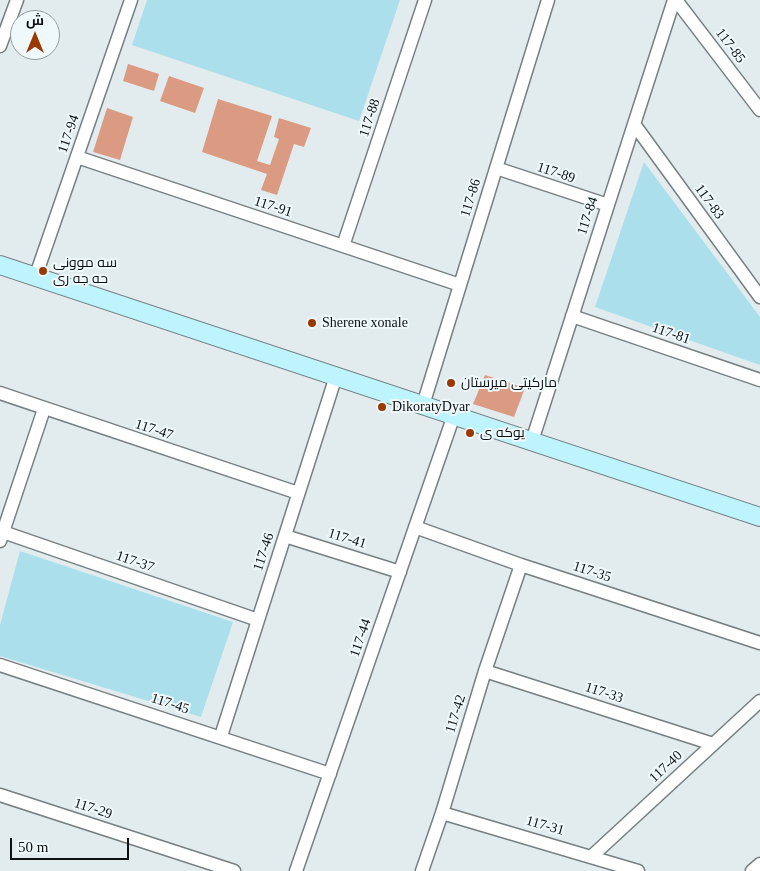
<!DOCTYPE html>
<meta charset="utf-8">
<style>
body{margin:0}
#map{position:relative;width:760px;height:871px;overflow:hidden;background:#e2ecee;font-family:"Times New Roman",Cairo,serif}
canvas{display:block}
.north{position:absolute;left:10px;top:10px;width:50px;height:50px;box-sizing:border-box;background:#eff9fc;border:1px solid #959c9e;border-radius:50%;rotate:0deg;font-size:14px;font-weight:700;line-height:20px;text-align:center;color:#0e1112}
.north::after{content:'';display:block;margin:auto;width:18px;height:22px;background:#9b3800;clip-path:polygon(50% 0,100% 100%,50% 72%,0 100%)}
.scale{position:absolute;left:10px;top:838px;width:119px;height:22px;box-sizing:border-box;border:2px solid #0e1112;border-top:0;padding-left:6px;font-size:15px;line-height:18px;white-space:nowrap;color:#0e1112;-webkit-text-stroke:4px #eff9fc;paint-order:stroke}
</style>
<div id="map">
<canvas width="760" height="871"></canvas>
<div class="north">ش</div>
<div class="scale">50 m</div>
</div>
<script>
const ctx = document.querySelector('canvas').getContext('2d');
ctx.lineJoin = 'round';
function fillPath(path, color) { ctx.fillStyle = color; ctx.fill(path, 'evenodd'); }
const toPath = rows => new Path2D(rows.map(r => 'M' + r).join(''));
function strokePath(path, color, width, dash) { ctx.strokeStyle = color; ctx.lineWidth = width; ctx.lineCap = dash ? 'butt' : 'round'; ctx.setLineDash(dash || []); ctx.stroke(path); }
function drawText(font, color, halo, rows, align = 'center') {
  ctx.font = font + ' "Times New Roman",Cairo,serif'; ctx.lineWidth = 4; ctx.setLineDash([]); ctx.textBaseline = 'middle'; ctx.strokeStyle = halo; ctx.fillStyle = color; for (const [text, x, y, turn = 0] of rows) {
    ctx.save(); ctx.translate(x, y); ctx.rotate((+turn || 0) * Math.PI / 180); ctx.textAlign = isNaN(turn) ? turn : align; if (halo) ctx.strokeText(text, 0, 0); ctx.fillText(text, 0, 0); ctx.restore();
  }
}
const green = toPath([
 [147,0,400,0,359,121,132,45],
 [644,162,760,317,760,365,595,307],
 [20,551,233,622,201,717,0,656,0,625]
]);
const building = toPath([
 [128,64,159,74,154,91,123,81],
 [169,76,204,88,195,113,160,101],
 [218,99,272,116,257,161,270,165,279,139,274,137,279,118,311,128,304,147,294,144,277,195,261,190,267,174,202,152],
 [107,108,133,117,120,160,93,152],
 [485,375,525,388,514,417,473,404]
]);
const street = toPath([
 [676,0,760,110],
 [0,46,17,0],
 [634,124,760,297],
 [77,157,460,285],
 [496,168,608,205],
 [343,246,425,0],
 [35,278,131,0],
 [572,316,760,380],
 [0,393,298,493],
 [423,405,548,0],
 [532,441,674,0],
 [415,527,521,565,760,643],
 [3,532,258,620],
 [285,536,400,572],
 [0,541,44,409],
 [0,665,330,774],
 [485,671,713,744],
 [221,736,336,376],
 [0,795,234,871],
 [442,813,638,871],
 [592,856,760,701],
 [296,871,454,415],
 [422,871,442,813,485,671,521,565],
 [752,871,760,864]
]);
const secondary = toPath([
 [0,265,760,517]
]);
const markers = [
 [43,271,5,"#9b3800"],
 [312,323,5,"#9b3800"],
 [451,383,5,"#9b3800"],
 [382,407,5,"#9b3800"],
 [470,433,5,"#9b3800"]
];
const streetNames = [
 ["117-85",730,46,53],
 ["117-88",370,118,-72],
 ["117-94",69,134,-71],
 ["117-89",556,173,18],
 ["117-86",471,198,-73],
 ["117-83",709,202,54],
 ["117-91",273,207,18],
 ["117-84",588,216,-72],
 ["117-81",671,334,19],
 ["117-47",154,430,18],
 ["117-41",347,539,17],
 ["117-46",264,552,-72],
 ["117-37",135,562,19],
 ["117-35",592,572,18],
 ["117-44",361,638,-71],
 ["117-33",604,693,18],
 ["117-45",170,704,18],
 ["117-42",456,714,-73],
 ["117-40",666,767,-43],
 ["117-29",93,809,18],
 ["117-31",545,826,16]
];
const poiNames = [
 ["سه موونی",53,263],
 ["حه جه ری",53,279],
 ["Sherene xonale",322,323],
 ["مارکیتی میرستان",461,383],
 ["DikoratyDyar",392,407],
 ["یوکه ی",480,433]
];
fillPath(green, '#abdfeb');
fillPath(building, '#db9b82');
strokePath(street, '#767f81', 15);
strokePath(secondary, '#767f81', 20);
strokePath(street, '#fff', 12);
strokePath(secondary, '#bdf4fe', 18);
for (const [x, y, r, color] of markers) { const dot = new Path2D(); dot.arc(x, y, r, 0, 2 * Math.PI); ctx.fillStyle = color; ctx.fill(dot); strokePath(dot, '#eff9fc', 2); }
drawText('14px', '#0e1112', '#eff9fc', streetNames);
drawText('14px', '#0e1112', '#eff9fc', poiNames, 'left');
</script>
